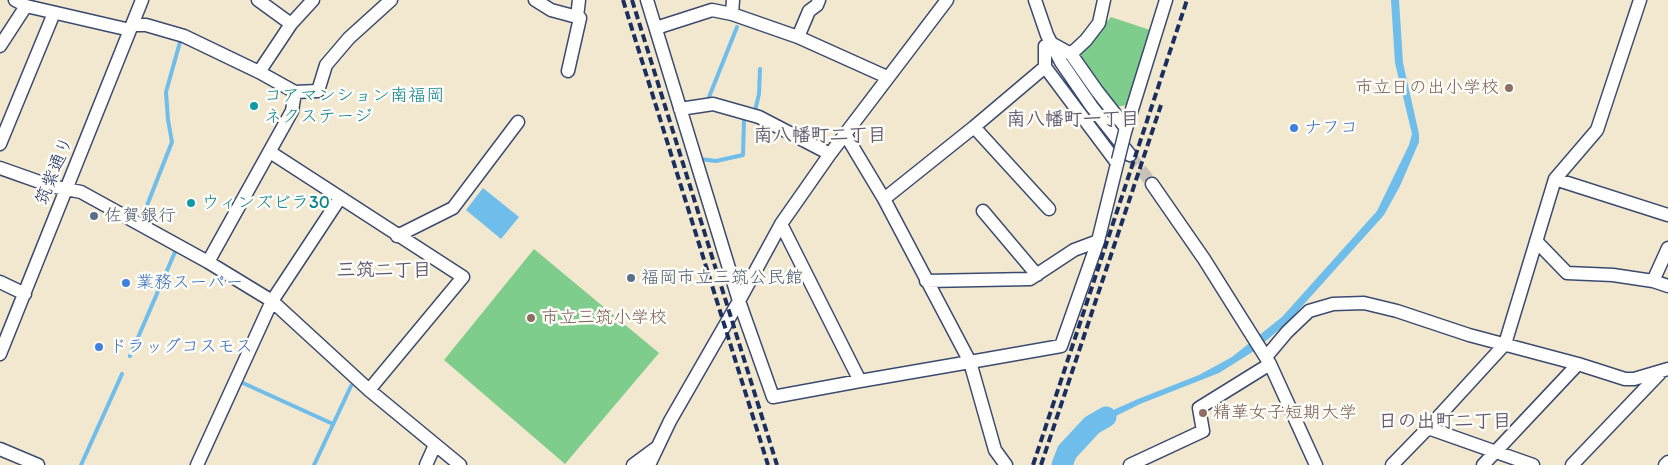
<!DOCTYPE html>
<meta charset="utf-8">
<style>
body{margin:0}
canvas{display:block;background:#f2e8cf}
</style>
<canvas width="1668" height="465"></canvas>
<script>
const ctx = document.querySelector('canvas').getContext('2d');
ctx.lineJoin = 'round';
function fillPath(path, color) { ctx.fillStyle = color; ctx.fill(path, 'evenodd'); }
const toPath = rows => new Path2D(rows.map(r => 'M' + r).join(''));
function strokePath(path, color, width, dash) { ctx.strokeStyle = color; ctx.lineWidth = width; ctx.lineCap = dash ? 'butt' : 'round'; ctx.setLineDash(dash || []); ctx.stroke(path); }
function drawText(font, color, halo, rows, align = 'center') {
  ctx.font = font + ' Itim,"Klee One",sans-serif'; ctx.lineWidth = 5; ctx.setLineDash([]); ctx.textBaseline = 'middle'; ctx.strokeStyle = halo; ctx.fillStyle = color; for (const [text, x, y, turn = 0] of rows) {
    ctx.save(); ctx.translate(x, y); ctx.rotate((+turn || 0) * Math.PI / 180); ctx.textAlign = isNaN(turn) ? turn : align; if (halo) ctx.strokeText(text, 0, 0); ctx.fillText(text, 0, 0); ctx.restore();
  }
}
const green = toPath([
 [1111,17,1150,30,1128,105,1115,107,1078,55],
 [534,249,659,353,565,464,444,360]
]);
const water = toPath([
 [1391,0,1399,0,1403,63,1419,134,1419,142,1400,186,1384,215,1287,323,1254,351,1219,373,1140,404,1108,420,1104,414,1138,399,1199,375,1232,357,1282,317,1377,211,1409,145,1412,134,1395,63],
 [483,188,519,217,501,239,466,210]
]);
const stream = toPath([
 [709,97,737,27],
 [755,111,759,94,760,69],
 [700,159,716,161,743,155,744,119],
 [144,213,172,142,168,120,166,92,180,42],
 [130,356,175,252],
 [243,383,333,424],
 [81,465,122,374],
 [314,465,351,386]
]);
const river = toPath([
 [1062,465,1067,452,1092,425,1106,417]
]);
const minorTunnel = toPath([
 [1130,155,1152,184]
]);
const minor = toPath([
 [15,0,26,6,130,30],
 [258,0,291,24],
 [535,0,551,10,577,17],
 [647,0,739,301,773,397,860,381,781,224],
 [1035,0,1047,35,1061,62,1092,107,1130,155],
 [732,14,733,0],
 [132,25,146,25,184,36,259,72,295,92,292,111,208,262],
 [656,28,712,10,732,14,798,37,887,77],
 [798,37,809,11,817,5,819,0],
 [0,46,26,6],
 [1071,54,1086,40,1099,23,1104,0],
 [568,71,580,18,577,17,579,0],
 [259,72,291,24,313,0],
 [295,92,318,91,326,65,349,38,391,0],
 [680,109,713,104,759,117,830,154],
 [974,127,1049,209],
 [1125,132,1166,0],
 [845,134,884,199,970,362,860,381],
 [0,144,54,13],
 [270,152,463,277,369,390],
 [1117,163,1045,67,1045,46,1051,43,1071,54,1097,91,1126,128],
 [0,168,51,186,81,192,208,262,272,301,369,390,460,465],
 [1555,179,1668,215],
 [1152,184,1204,259,1270,364,1316,465],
 [884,199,974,127,1045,67],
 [983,211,1037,275],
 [397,236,453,208,518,122],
 [1536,241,1567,273,1613,275,1653,281,1668,286],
 [926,281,1030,279,1074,250,1098,241,1118,160],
 [1653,281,1668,248],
 [0,282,25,294],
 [0,354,142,0],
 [1266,357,1287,332,1309,311,1333,304,1364,303,1397,311,1469,335,1578,364,1625,379,1634,379,1668,369],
 [1428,428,1533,465],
 [0,449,38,465],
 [197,465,272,301,340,198],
 [426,465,435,445],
 [633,465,656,448],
 [649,465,670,421,739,301,781,224,830,154,947,0],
 [1006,465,995,450,970,362,1061,346,1098,241],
 [1130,465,1203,431,1199,408,1270,364],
 [1392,465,1428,428,1505,344,1555,179,1597,130,1640,0],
 [1483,465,1578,364],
 [1572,465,1660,373],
 [1665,465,1668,462]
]);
const rail = toPath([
 [623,0,768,465],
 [632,0,777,465],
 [1033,465,1187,0],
 [1041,465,1161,105]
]);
const minorBridge = toPath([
 [1118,160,1125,132]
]);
const markers = [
 [1509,88,5,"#8d6e63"],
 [254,106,5,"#0f9aa8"],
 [1294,128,5,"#3f7fe0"],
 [191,203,5,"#0f9aa8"],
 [94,216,5,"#5c6f8a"],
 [631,278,5,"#5c6f8a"],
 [126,283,5,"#3f7fe0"],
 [531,318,5,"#8d6e63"],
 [99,347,5,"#3f7fe0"],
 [1203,413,5,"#8d6e63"]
];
const educationNames = [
 ["市立日の出小学校",1499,88,"right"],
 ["市立三筑小学校",541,318],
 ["精華女子短期大学",1213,413]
];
const cultureNames = [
 ["コアマンション南福岡",264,96],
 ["ネクステージ",264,117],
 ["ウィンズビラ30",201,203]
];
const shopNames = [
 ["ナフコ",1304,128],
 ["業務スーパー",136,283],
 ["ドラッグコスモス",109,347]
];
const streetNames = [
 ["筑紫通り",55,171,-68]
];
const serviceNames = [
 ["佐賀銀行",104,216],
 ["福岡市立三筑公民館",641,278]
];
const neighbourhoodNames = [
 ["南八幡町一丁目",1073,120],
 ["南八幡町二丁目",820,136],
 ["三筑二丁目",384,271],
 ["日の出町二丁目",1445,422]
];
fillPath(green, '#7fcd8c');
fillPath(water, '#6fbdea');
strokePath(stream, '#6fbdea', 4);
strokePath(river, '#6fbdea', 21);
strokePath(minorTunnel, '#c7c3b8', 12, [12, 6]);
strokePath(minor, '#3b4b6f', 15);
strokePath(minor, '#fff', 12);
strokePath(rail, '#1b2f5e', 4, [8, 4]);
strokePath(minorBridge, '#3b4b6f', 15, []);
strokePath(minorBridge, '#fff', 12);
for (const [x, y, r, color] of markers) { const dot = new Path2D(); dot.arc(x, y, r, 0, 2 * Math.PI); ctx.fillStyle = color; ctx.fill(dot); strokePath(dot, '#fdfcf7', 2); }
drawText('18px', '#785e54', '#fdfcf7', educationNames, 'left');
drawText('18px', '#0d838f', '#fdfcf7', cultureNames, 'left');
drawText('18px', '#366cbe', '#fdfcf7', shopNames, 'left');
drawText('18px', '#1b2f5e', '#fdfcf7', streetNames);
drawText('18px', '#4e5e75', '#fdfcf7', serviceNames, 'left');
drawText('bold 19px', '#615970', '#fdfcf7', neighbourhoodNames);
</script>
